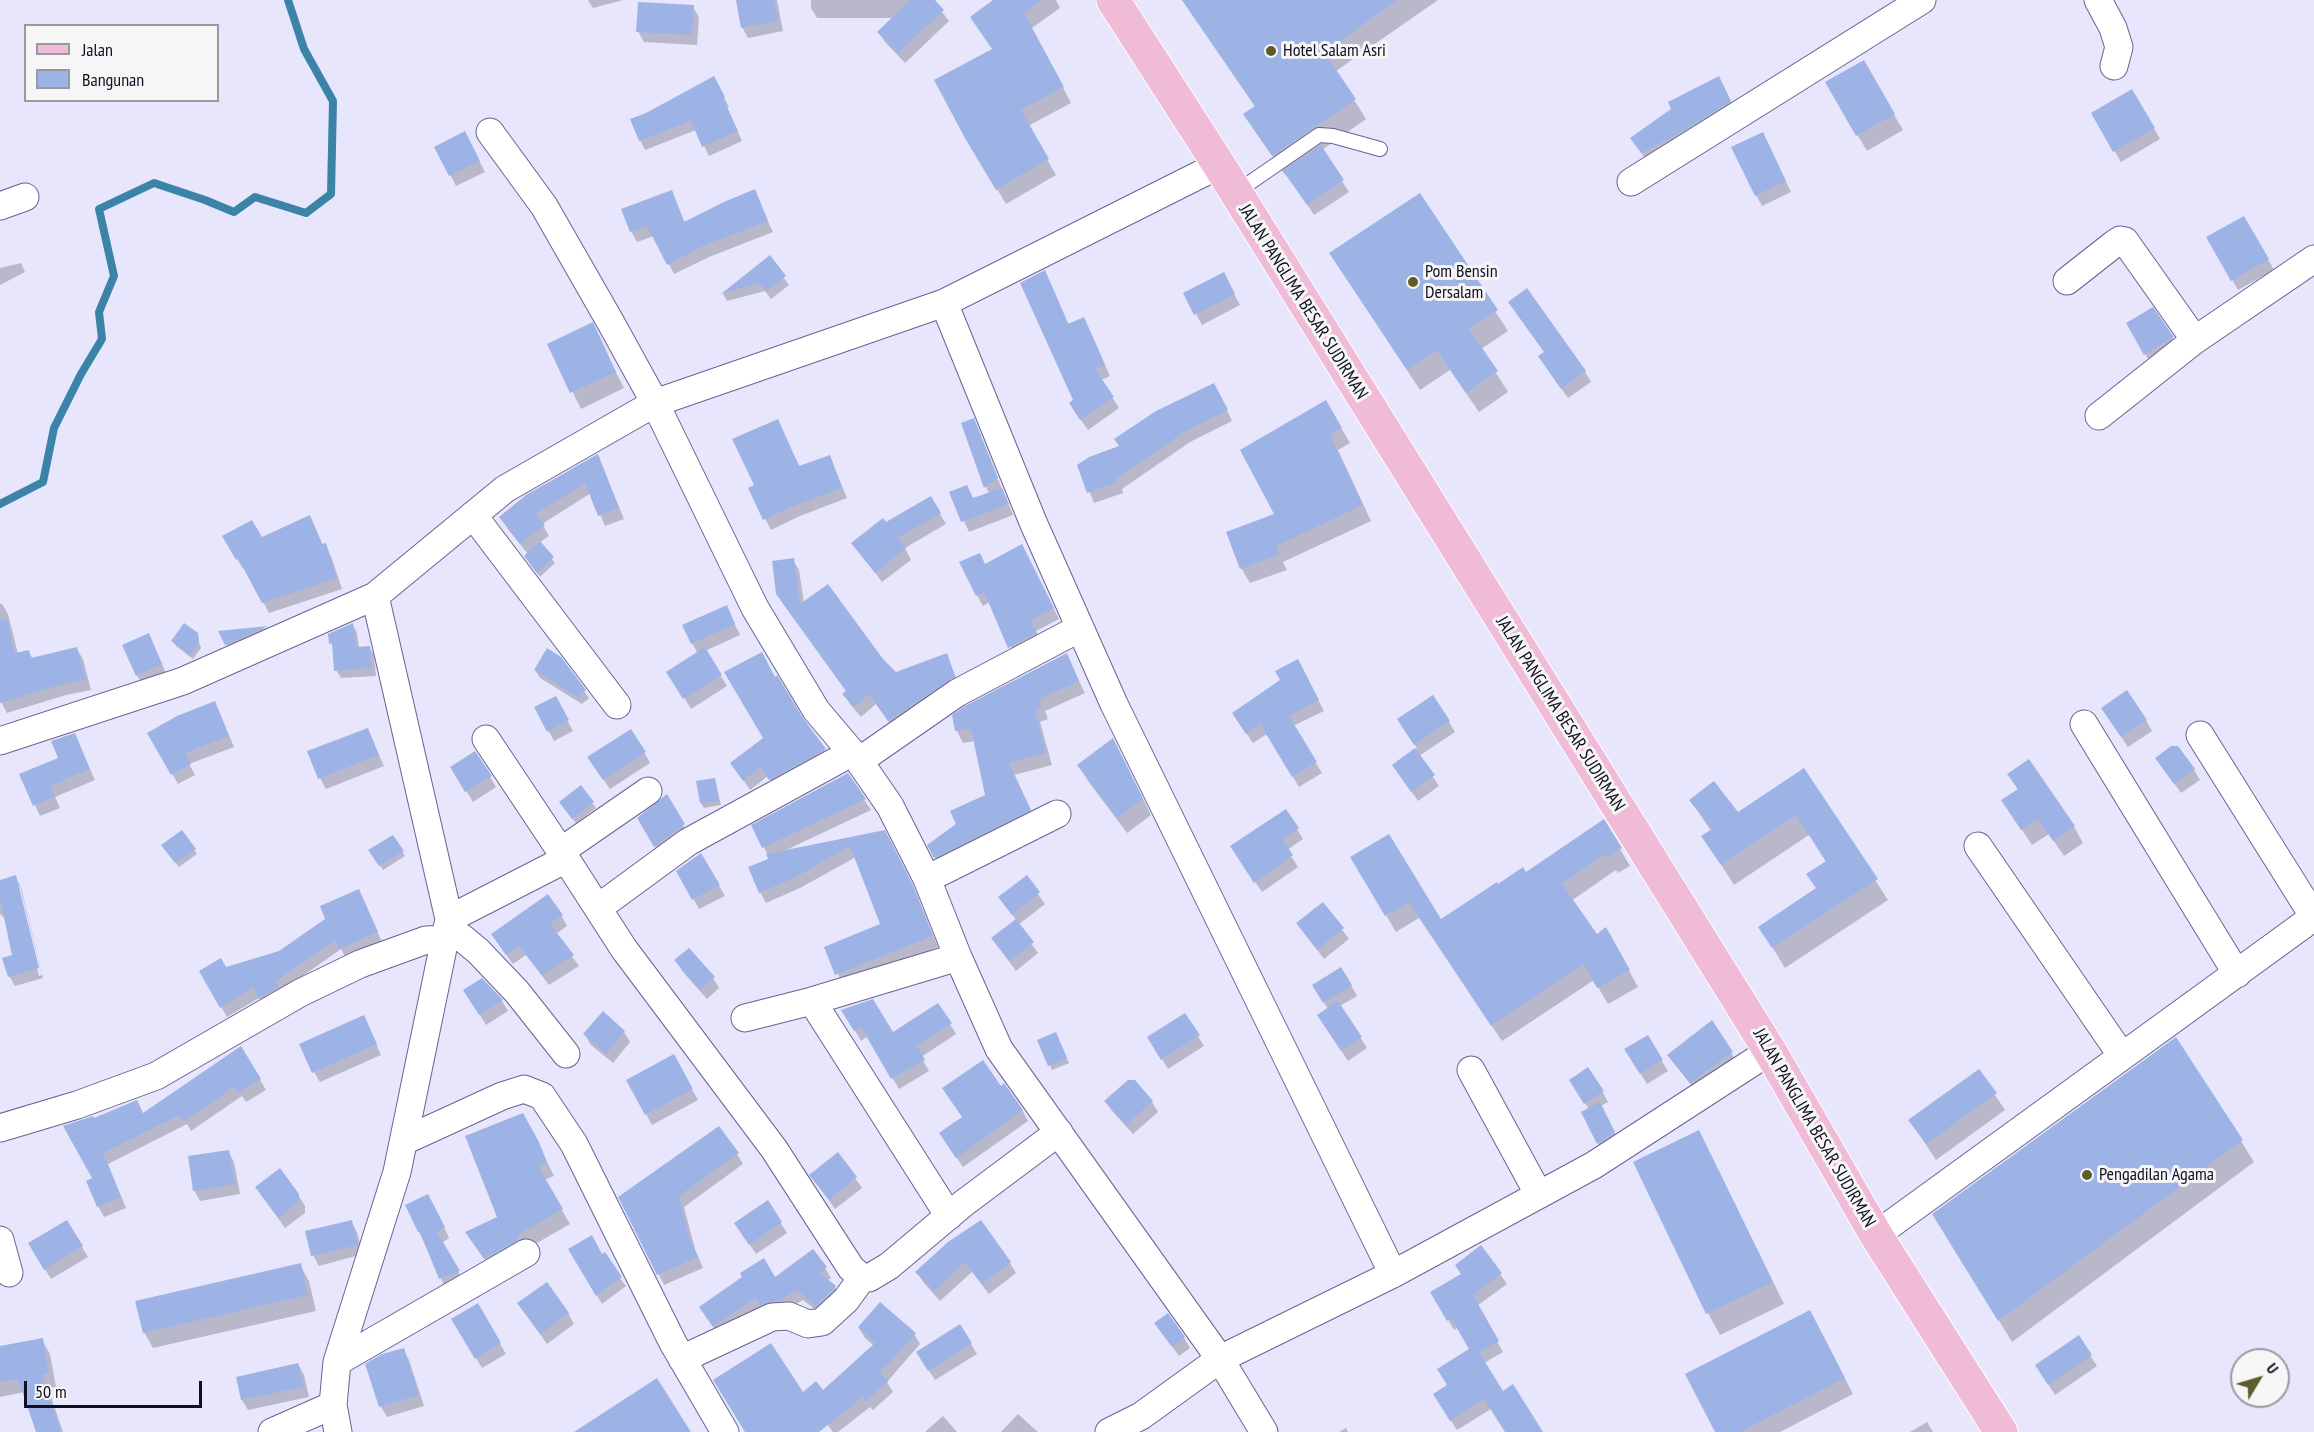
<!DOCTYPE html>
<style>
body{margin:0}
#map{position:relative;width:2314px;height:1432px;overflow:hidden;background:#e7e6fd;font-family:"PT Sans Narrow",sans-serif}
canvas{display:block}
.legend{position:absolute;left:24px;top:24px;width:195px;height:78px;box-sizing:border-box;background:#f6f6f6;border:2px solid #9a99a1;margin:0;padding:8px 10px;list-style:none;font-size:18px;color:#100e21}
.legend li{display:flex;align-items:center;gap:12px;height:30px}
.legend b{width:30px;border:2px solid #9a99a1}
.north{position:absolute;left:2230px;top:1348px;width:60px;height:60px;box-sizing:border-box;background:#f6f6f6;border:2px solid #9a99a1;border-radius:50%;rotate:52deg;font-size:16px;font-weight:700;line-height:24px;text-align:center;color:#100e21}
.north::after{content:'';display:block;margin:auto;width:21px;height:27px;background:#5e5c29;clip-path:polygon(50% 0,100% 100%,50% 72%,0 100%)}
.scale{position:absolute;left:24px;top:1381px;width:178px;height:27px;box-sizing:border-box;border:3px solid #100e21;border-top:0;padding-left:8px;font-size:18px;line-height:21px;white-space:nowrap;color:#100e21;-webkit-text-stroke:4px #f6f6f6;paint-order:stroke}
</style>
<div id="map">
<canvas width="2314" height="1432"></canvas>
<ul class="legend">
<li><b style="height:8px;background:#efbbd6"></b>Jalan</li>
<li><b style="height:16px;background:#9eb3e5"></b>Bangunan</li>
</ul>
<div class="north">U</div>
<div class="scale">50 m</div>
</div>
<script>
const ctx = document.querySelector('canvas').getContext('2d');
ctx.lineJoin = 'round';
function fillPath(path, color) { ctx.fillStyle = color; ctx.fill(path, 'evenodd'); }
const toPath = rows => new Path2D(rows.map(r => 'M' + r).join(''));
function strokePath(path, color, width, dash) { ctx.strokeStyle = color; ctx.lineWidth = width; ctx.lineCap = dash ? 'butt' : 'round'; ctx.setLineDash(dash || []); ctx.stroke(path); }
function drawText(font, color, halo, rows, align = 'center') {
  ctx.font = font + ' "PT Sans Narrow",sans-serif'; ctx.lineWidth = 6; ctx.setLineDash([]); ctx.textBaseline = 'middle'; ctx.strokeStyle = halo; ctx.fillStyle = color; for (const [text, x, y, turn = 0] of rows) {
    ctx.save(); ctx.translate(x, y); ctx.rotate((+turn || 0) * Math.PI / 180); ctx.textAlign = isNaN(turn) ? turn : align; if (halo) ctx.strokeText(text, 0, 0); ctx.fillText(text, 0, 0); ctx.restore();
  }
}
const shadow = toPath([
 [588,0,623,0,593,8],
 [737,0,777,0,783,31,748,38,742,27],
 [811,0,933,0,949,21,905,63,885,42,879,32,894,18,817,18,811,8],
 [995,0,1056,0,1060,8,1032,28,1071,103,1028,126,1056,175,1006,204,967,139,993,50,972,17],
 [1182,0,1438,0,1336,71,1366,119,1322,150,1349,192,1314,215,1287,174,1285,175,1245,115,1256,108],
 [693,7,699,17,697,45,644,42,638,31],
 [1863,62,1903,130,1867,151,1827,83],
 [714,78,729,107,727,108,742,141,709,156,696,130,645,150,640,140],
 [1724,89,1736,112,1648,163,1638,148],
 [2132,91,2160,139,2121,162,2093,114],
 [470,143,485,172,456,186,436,147],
 [1768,145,1791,192,1762,206,1756,195],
 [754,191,773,232,709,257,674,274,654,236,637,242,631,231,672,192,685,223],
 [1420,195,1508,331,1481,349,1508,392,1479,412,1450,370,1420,390,1331,254],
 [2244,218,2274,270,2238,290,2208,238],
 [769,258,789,285,771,299,765,291,727,301,723,294],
 [21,263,25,272,0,285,0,268],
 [1223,274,1240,305,1202,325,1185,294],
 [1050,282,1069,325,1089,329,1110,376,1101,380,1119,408,1088,430,1077,414],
 [2128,324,2172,338,2178,348,2151,364],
 [599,339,624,388,581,409,549,344],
 [1546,367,1585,372,1591,382,1568,398],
 [1220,395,1232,421,1190,442,1122,489,1123,493,1094,503,1079,466,1121,447],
 [1326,402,1350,443,1338,450,1371,521,1283,562,1287,570,1250,583,1241,568,1276,515],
 [973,420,1013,515,969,532,951,493,973,499,989,494,963,424],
 [777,421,800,467,830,457,847,498,800,516,771,530,750,489,756,486],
 [598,456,624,519,605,526,591,493,542,524,549,536,539,543,555,563,540,577,528,561,528,554,507,528],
 [930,498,946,524,905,548,911,560,882,582,853,543],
 [315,527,323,546,325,545,331,556,342,589,269,613,245,568,243,569,224,537,261,538],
 [1027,556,1059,619,1036,631,1042,644,1016,658,990,602,983,606,977,595,986,565],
 [793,560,799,570,804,603,882,660,895,674,946,655,960,687,895,731,876,704,861,717,850,704,844,694,847,692,784,605],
 [0,604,2,604,8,614,18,654,28,651,33,659,76,648,83,659,91,690,66,695,7,713,0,700],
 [732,618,740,635,705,651,727,686,691,709,669,672,698,654,692,643],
 [353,625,357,633,359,648,369,647,374,655,376,676,341,678,336,670,334,649,331,643],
 [268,628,273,637,232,655,220,632],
 [196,634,201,648,193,659,176,646,173,641],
 [154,646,167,675,143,686,137,675],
 [1066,655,1085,693,1045,711,1048,719,1040,722,1052,765,1014,775,1036,822,942,869,935,857,958,824,987,796,975,741,963,743,957,731],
 [535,670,584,691,589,698,582,704,540,678],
 [1304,672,1324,711,1293,726,1322,773,1299,787,1267,734,1253,743,1240,724],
 [775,678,830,760,776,790,768,776,750,790,732,763,765,739],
 [555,698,573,731,554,741,536,708],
 [215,702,234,747,189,764,195,775,178,784,149,733],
 [2109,719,2146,720,2152,731,2128,747],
 [1449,722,1455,732,1419,756,1439,786,1418,801,1394,766,1417,748,1405,730],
 [367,729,384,766,326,789,320,778],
 [74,735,95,780,55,797,60,808,40,816,21,775,60,759],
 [644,752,650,763,610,789,595,768],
 [1122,756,1151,815,1127,833,1088,781,1079,765],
 [452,767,490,777,496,787,473,802],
 [2163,768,2194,770,2200,780,2181,793],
 [1804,770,1888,900,1785,968,1760,927,1817,889,1826,862,1809,835,1734,885,1703,836,1711,831,1691,801,1738,814],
 [847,775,871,810,784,851,884,832,918,898,938,947,843,985,826,948,882,925,856,857,800,888,766,903,760,892,770,859,753,826],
 [2009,775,2074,827,2083,843,2064,856,2049,834,2032,845,2003,801,2018,790],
 [715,779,721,805,704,808,701,803,698,782],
 [580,787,596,808,576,823,563,807],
 [667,797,689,836,661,857,639,818],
 [1297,829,1303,839,1287,850,1298,867,1262,892,1238,857],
 [393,837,405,856,383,870,370,851],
 [1620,849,1630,866,1618,873,1616,870,1571,901,1596,936,1615,945,1638,987,1608,1004,1594,980,1502,1041,1419,918,1396,932,1352,858,1440,921,1497,886,1526,874],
 [166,850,194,850,197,854,179,867],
 [701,855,725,896,699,909,678,871],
 [15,877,21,887,43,978,15,986,9,976,13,956,5,916,2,917,0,913,0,882],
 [17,886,20,886,42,975,39,976],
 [1026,877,1045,904,1018,925,1038,953,1016,971,993,939,1016,920,1000,897],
 [364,901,382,942,346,958,341,949,281,991,265,1008,259,998,227,1017,201,972,225,969,279,953],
 [1323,904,1349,939,1324,959,1298,924],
 [561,915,567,926,556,934,579,966,549,985,526,955,513,964,499,945],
 [676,960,713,978,719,988,707,999,682,971],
 [481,980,502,1001,508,1011,486,1025,471,1000],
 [1351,985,1357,996,1340,1006,1367,1048,1348,1061,1325,1026,1328,1009,1320,996],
 [844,1011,893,1034,950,1024,956,1034,921,1057,929,1071,899,1089,868,1036,861,1041],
 [1712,1023,1738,1064,1697,1093,1669,1056],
 [369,1027,381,1055,320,1082,314,1072],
 [624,1032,630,1042,613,1063,591,1045,585,1035],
 [1198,1036,1204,1046,1168,1069,1149,1038],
 [1647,1037,1668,1071,1647,1084,1626,1050],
 [1058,1039,1069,1063,1052,1070,1039,1041],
 [241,1048,266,1090,246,1102,242,1096,191,1131,187,1124,108,1164,126,1208,104,1217,98,1206,94,1179,94,1120,143,1114],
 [673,1056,698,1100,652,1125,628,1081],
 [1979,1071,2005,1110,1936,1160,1910,1120],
 [1001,1088,1022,1110,1028,1121,963,1167,947,1144,963,1118],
 [1577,1091,1602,1091,1608,1102,1601,1106,1620,1143,1604,1154,1583,1112,1589,1109],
 [1106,1101,1152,1102,1158,1112,1133,1134,1112,1111],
 [531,1129,554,1176,544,1180,570,1224,523,1251,494,1272,467,1233,499,1218],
 [2241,1141,2254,1162,2012,1342,1947,1235],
 [228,1151,234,1162,240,1194,200,1201,194,1190],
 [1710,1153,1784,1304,1720,1335,1708,1313],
 [737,1154,743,1164,684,1207,695,1249,703,1268,664,1285,620,1197],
 [838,1154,862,1188,835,1209,811,1175],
 [257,1188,298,1195,305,1206,305,1213,285,1228],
 [767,1202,787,1233,756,1254,742,1233],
 [434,1206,449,1238,442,1243,464,1282,446,1289,419,1232],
 [67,1222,88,1257,51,1279,30,1244],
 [351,1222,357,1232,363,1254,319,1266,313,1255],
 [949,1243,1010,1263,1016,1273,989,1294,972,1272,940,1301,923,1282,917,1272],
 [1481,1247,1507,1284,1477,1306,1503,1352,1484,1363,1502,1393,1542,1432,1506,1432,1491,1409,1457,1430,1441,1405,1449,1386,1471,1349,1459,1327,1454,1330,1432,1292,1462,1275],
 [570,1250,602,1256,626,1286,602,1304],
 [300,1265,309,1281,316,1311,153,1348,144,1332],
 [825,1268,831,1278,827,1281,835,1287,841,1297,822,1315,803,1300,786,1310,720,1336,706,1317],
 [519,1304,568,1313,574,1324,547,1344],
 [477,1305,506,1354,482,1368,453,1319],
 [1156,1324,1184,1338,1190,1348,1179,1356],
 [960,1326,977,1354,935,1380,924,1363],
 [859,1328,914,1334,920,1344,887,1382,893,1392,873,1410,870,1407,838,1432,833,1432,818,1412,874,1346,865,1338],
 [1819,1328,1853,1394,1780,1432,1716,1432],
 [2078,1337,2097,1366,2055,1395,2043,1376],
 [42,1340,50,1354,56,1387,48,1388,63,1432,38,1432,25,1392,0,1397,0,1345,0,1347],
 [403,1349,409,1360,424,1406,387,1417,381,1407],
 [298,1364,304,1375,309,1397,248,1410,242,1400,237,1378],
 [1018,1414,1038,1432,1001,1432],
 [943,1416,957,1432,925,1432],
 [1927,1422,1933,1432,1910,1432],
 [1346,1428,1348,1432,1339,1432]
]);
const stream = toPath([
 [0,504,43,482,54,428,81,374,102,339,99,312,114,276,99,209,154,183,205,200,234,212,255,197,306,213,331,194,333,101,304,49,288,0]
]);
const building = toPath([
 [736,0,774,0,778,21,741,28],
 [910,0,935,0,944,10,898,53,877,32],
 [993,0,1042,0,1024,13,1064,87,1021,110,1049,159,996,190,966,140,934,80,992,49,970,17],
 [1182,0,1398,0,1324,52,1356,99,1272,156,1243,114,1255,106],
 [638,2,694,5,692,35,636,32],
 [1864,60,1895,114,1856,136,1825,82],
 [714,76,725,97,723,98,738,131,702,147,691,121,639,141,630,119,646,113],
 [1719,76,1731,101,1671,138,1641,153,1630,138,1671,109,1668,102],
 [2132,89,2155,128,2113,152,2091,113],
 [465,131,480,161,449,176,434,147],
 [1763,132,1786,181,1755,196,1731,147],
 [1321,145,1344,180,1307,205,1283,171],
 [755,189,768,221,703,246,667,265,647,226,630,232,621,209,672,190,684,222,724,202],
 [1420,193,1498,310,1469,329,1498,371,1466,393,1437,350,1407,370,1329,253],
 [2244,216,2269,259,2231,281,2206,237],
 [770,255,786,276,766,291,759,283,721,294],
 [1045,270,1068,324,1084,317,1105,365,1095,369,1114,397,1080,420,1069,403,1073,400,1020,283],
 [1224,272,1235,294,1194,315,1183,293],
 [1527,288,1586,371,1561,389,1538,356,1544,352,1508,302],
 [2153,307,2174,337,2144,355,2126,323],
 [593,322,616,372,570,393,547,344],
 [1214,383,1228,410,1184,432,1117,478,1118,482,1087,493,1077,465,1089,457,1119,446,1114,439,1156,411],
 [1326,400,1342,428,1330,435,1363,505,1276,546,1279,555,1240,569,1226,532,1274,514,1240,450],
 [974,418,998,478,984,488,961,423],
 [778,419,799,466,830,455,842,488,794,506,763,520,748,488,754,485,732,439],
 [598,454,619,508,598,516,585,483,536,514,545,525,520,544,499,517,526,495],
 [967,485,973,498,1002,488,1009,504,961,522,949,492],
 [931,496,941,513,898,538,906,548,875,573,851,543,883,518,886,522],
 [310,515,322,544,326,543,337,578,262,603,238,558,236,560,222,536,252,520,262,537],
 [540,541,554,557,537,573,524,556],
 [1022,544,1054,608,1031,620,1037,633,1008,648,984,592,976,596,959,562,980,553,985,564],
 [794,558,800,604,828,584,883,659,896,672,947,653,955,676,888,721,869,694,854,707,842,694,846,691,776,594,772,561],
 [727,605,735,624,691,644,682,625],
 [7,619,15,653,29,650,31,658,77,647,86,680,60,685,0,703,0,620],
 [184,623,198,633,199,642,190,655,171,641],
 [353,623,356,647,370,646,372,668,334,671,332,643,329,644,328,634],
 [268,626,225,645,218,631],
 [149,633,162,664,136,676,122,645],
 [705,647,722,675,683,699,666,672],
 [547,648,561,657,586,690,577,697,534,670],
 [762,652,775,677,777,675,803,718,826,749,769,780,761,767,743,781,730,763,763,738,724,672],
 [1067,653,1079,681,1039,699,1042,707,1035,710,1046,753,1009,763,1031,810,934,858,927,845,956,824,950,811,985,795,971,729,955,731,952,715,965,706],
 [1298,659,1319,700,1289,716,1317,762,1292,777,1260,724,1246,734,1232,713,1280,680,1275,671],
 [2127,690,2147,720,2121,737,2101,708],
 [1433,695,1450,721,1414,745,1397,719],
 [556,696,569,720,547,732,534,707],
 [215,701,229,736,185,753,191,764,171,775,147,733,177,716],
 [368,728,379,755,318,779,307,751],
 [631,729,646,752,603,780,587,757],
 [75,733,90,769,50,786,55,797,33,806,19,774,58,758,51,741],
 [1113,738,1143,799,1117,818,1077,765],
 [2171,746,2178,746,2195,769,2174,784,2155,758],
 [1415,748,1435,775,1411,792,1392,765],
 [475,751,492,776,465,792,450,767],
 [2029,759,2075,826,2053,841,2038,819,2021,830,2001,800,2018,789,2007,774],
 [1804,768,1878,879,1772,948,1758,927,1816,888,1806,874,1826,861,1796,815,1721,865,1701,836,1712,829,1689,800,1714,781,1738,812],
 [848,773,866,799,762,848,751,825],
 [715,778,719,801,700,803,696,781],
 [581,785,594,802,572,819,559,802],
 [667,794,685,824,654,847,637,818],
 [1286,809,1299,828,1282,839,1293,855,1254,883,1230,846],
 [1604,819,1622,848,1607,857,1605,854,1562,884,1597,934,1606,927,1630,970,1597,988,1584,964,1491,1026,1409,902,1385,916,1350,857,1389,834,1441,919,1497,882,1498,884,1523,867,1526,872],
 [182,830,196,849,175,863,161,845],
 [885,830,913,885,933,936,835,975,824,947,880,924,850,846,794,878,759,893,748,867,768,859,766,854],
 [393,835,404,851,379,866,368,850],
 [701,853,720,885,692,900,676,871],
 [16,875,39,968,8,977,2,958,12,955,0,899,0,880],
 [1027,875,1040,892,1012,915,998,897],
 [359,889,378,932,339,949,335,940,276,981,278,987,258,999,254,987,220,1008,199,971,221,958,226,967,279,951,325,919,320,906],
 [548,894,563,915,550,924,574,955,542,975,519,946,506,955,491,934],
 [1323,902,1344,928,1317,950,1296,923],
 [1016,919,1034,942,1009,961,991,938],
 [689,948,715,977,700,990,674,960],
 [1341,967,1352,985,1323,1003,1312,985],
 [482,978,503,1000,479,1015,463,990],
 [873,999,893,1032,938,1003,952,1023,917,1046,925,1060,891,1079,861,1027,854,1031,841,1010],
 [1338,1001,1362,1037,1341,1051,1317,1015],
 [603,1011,625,1031,606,1054,583,1034],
 [1185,1013,1200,1035,1161,1060,1147,1037],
 [364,1015,377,1044,312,1073,299,1044],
 [1712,1020,1733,1052,1690,1083,1667,1055],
 [1056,1032,1067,1058,1048,1066,1037,1040],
 [1648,1035,1663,1060,1640,1074,1624,1049],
 [2176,1037,2243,1140,1998,1321,1932,1214],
 [241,1046,261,1079,238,1093,235,1086,184,1121,179,1115,103,1153,121,1197,97,1207,86,1181,92,1178,63,1126,93,1116,94,1118,137,1100,143,1113],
 [674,1054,693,1089,645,1115,626,1080],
 [983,1060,1001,1086,1004,1083,1023,1110,956,1158,939,1133,962,1117,942,1088],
 [1588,1067,1604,1091,1584,1104,1569,1080],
 [1979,1069,1997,1093,1926,1144,1908,1120],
 [1128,1080,1135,1080,1153,1101,1126,1125,1104,1101],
 [1600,1102,1615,1132,1597,1144,1581,1112],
 [523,1113,539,1142,547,1162,538,1166,563,1209,516,1236,518,1240,484,1259,465,1232,497,1217,465,1136],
 [719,1126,739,1153,679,1196,689,1237,698,1257,657,1275,618,1197],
 [1699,1130,1773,1282,1706,1314,1633,1162],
 [229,1150,235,1184,193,1191,188,1156],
 [838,1152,857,1177,829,1200,809,1175],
 [280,1168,299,1194,299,1202,278,1218,255,1187],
 [428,1194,445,1227,437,1232,460,1271,439,1279,420,1232,418,1232,405,1205],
 [768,1200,782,1222,749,1245,734,1223],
 [67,1220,83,1246,44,1270,28,1243],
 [352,1220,358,1245,311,1256,305,1231],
 [981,1220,1011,1262,982,1284,965,1262,934,1291,915,1272,948,1242],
 [592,1235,602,1254,605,1252,622,1277,596,1296,568,1249],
 [1481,1245,1502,1273,1473,1295,1499,1341,1479,1352,1503,1391,1513,1384,1543,1432,1505,1432,1484,1399,1450,1421,1433,1394,1447,1385,1437,1369,1469,1349,1451,1318,1447,1321,1430,1292,1461,1274,1455,1265],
 [813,1249,827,1267,820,1273,836,1286,816,1306,797,1290,780,1301,760,1305,756,1298,713,1327,699,1307,742,1277,740,1273,764,1258,775,1277],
 [301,1263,308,1295,143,1333,135,1301],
 [547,1282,569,1313,540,1334,517,1303],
 [880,1302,916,1333,880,1373,888,1381,866,1401,863,1397,819,1432,745,1432,713,1380,771,1343,803,1392,816,1381,823,1390,875,1343,858,1327],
 [478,1303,501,1343,475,1359,451,1319],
 [1810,1310,1845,1378,1740,1432,1715,1432,1685,1374],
 [1168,1313,1185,1337,1172,1347,1154,1323],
 [960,1324,972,1343,928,1371,916,1352],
 [2079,1335,2092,1355,2048,1385,2035,1365],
 [43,1338,49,1373,42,1375,61,1432,36,1432,18,1379,0,1382,0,1346],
 [404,1348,419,1395,379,1407,365,1364,382,1354],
 [298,1363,304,1387,241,1400,236,1377],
 [657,1378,691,1432,574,1432]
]);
const lane = toPath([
 [1235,193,1319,135,1333,136,1380,149]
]);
const street = toPath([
 [2098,0,2113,28,2119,47,2114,66],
 [490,132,544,206,611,323,655,403,755,608,816,710,859,761,890,806,927,879,958,957,999,1049,1220,1359,1264,1432],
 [1631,182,1922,0],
 [0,206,25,197],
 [2067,281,2114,244,2120,240,2125,241,2195,340],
 [944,303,1033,522,1114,704,1393,1274],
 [2099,416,2195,340,2314,259],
 [473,515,617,705],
 [2084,724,2237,974],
 [2200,735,2314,917],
 [486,739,566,859],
 [0,741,183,681,375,596],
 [859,761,957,693,1080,628],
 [1978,846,2122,1056],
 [561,851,648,791],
 [927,879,1057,814],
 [598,908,688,842,851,753],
 [449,919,566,859,624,949,774,1149,851,1268,862,1278,869,1278,889,1266,964,1203,1059,1132],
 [448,928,461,937,478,951,517,992,566,1054],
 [812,1001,949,1216],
 [745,1018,812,1001,958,957],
 [1471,1070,1539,1195],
 [0,1128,77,1105,156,1076,300,993,360,964,426,940,445,939],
 [404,1141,502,1096,524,1089,542,1096,574,1144,673,1343,725,1432],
 [1876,1235,2314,917],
 [0,1240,9,1273],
 [682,1359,772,1317,789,1316,808,1324,822,1322,846,1300,862,1278],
 [337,1362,526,1253],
 [272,1432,333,1405],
 [338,1432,333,1405,337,1362,397,1172,449,919,375,596,505,489,655,403,944,303,1219,165],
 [1109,1432,1141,1416,1220,1359,1393,1274,1594,1165,1770,1051]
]);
const primary = toPath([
 [1113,0,1219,165,1770,1051,1876,1235,2001,1432]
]);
const markers = [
 [1271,51,6,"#5e5c29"],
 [1413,282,6,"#5e5c29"],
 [2087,1175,6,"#5e5c29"]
];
const poiNames = [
 ["Hotel Salam Asri",1283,51],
 ["Pom Bensin",1425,272],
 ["Dersalam",1425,293],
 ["Pengadilan Agama",2099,1175]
];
const streetNames = [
 ["JALAN PANGLIMA BESAR SUDIRMAN",1303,302,58],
 ["JALAN PANGLIMA BESAR SUDIRMAN",1560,714,58],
 ["JALAN PANGLIMA BESAR SUDIRMAN",1814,1128,60]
];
fillPath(shadow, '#0003');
strokePath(stream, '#3c84a7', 8);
fillPath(building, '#9eb3e5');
strokePath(lane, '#676394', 16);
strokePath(street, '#676394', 29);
strokePath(primary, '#fff', 35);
strokePath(lane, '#fff', 14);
strokePath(street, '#fff', 27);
strokePath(primary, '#efbbd6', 33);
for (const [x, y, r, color] of markers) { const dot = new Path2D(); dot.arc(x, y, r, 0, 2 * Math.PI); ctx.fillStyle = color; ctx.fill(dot); strokePath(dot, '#f6f6f6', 2); }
drawText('18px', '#100e21', '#f6f6f6', poiNames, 'left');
drawText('18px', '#100e21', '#f6f6f6', streetNames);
</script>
